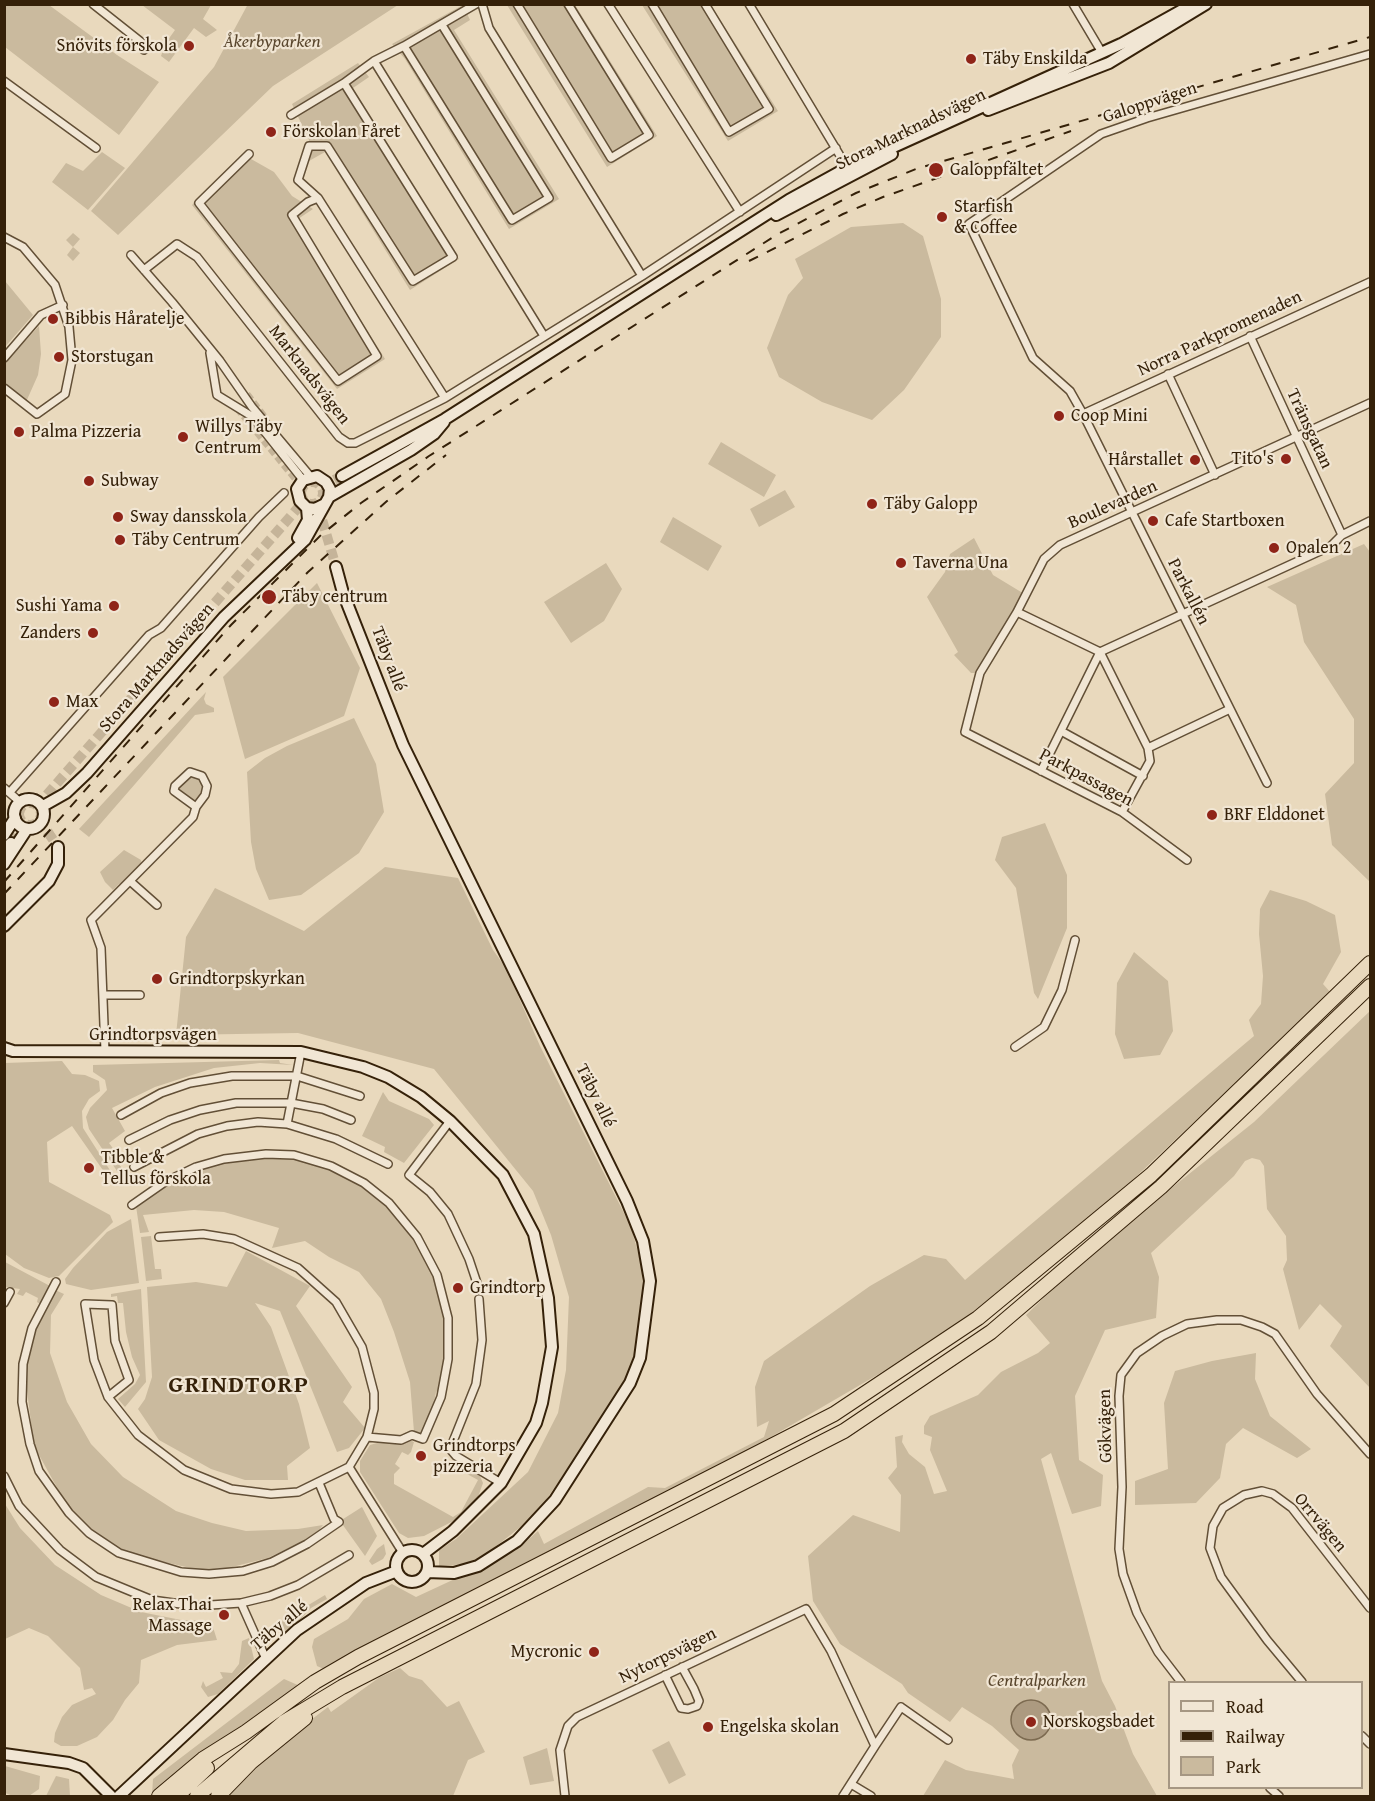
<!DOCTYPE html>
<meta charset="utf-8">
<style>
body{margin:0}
#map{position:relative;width:1375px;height:1801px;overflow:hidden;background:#e9d9bd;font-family:"Gentium Book Plus",serif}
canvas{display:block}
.frame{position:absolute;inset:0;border:6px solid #352109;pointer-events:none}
.legend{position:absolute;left:1168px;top:1681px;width:195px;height:108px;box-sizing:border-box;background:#f1e6d4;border:2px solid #a69783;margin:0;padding:8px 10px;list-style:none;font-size:18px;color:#352109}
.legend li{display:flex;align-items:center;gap:12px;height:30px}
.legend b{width:30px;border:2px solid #a69783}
</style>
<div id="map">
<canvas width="1375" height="1801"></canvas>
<div class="frame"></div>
<ul class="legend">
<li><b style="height:8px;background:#f1e6d4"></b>Road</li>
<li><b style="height:8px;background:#352109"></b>Railway</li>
<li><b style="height:16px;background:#caba9e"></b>Park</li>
</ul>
</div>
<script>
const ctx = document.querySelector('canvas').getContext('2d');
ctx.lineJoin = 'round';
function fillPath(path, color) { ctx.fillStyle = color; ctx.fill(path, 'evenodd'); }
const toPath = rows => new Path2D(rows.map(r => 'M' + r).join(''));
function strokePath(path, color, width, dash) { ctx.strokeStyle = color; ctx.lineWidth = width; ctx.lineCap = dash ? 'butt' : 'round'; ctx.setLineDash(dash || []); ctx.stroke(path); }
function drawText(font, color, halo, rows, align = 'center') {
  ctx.font = font + ' "Gentium Book Plus",serif'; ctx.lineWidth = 4.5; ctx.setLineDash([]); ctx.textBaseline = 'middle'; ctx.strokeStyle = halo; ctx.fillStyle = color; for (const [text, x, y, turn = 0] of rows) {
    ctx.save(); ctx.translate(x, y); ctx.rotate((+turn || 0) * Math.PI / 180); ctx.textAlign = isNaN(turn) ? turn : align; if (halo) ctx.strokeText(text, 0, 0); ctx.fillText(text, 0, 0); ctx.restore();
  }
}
const green = toPath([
 [248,4,398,5,273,86,118,235,91,211,214,67],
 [4,5,49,5,117,55,159,82,119,135,5,47],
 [142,5,211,5,203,19,217,30,206,37,194,28,169,62,161,56,165,44,175,30],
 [463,5,470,20,454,30,559,199,509,229,405,59,392,44],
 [507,5,575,5,657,136,607,167],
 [642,5,711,5,778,111,728,141],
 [358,63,369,77,353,88,459,259,410,290,325,152,309,161,309,140,292,104],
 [102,152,125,168,88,210,52,182,66,163,83,171],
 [244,155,274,172,292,196,313,209,298,219,385,359,337,389,192,205],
 [903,223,923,236,941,299,941,337,904,390,872,420,822,402,779,377,767,348,788,295,803,278,795,259,851,227],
 [73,233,80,239,73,247,80,253,73,261,67,255,73,247,66,240],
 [5,281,33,315,5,347],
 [39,326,41,354,38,375,26,402,5,382,4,364],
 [721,442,776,475,764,497,708,464],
 [785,490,795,507,759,527,750,509],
 [673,517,722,546,708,571,660,542],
 [974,538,993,575,1026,595,980,673,971,673,954,655,958,652,927,597,945,572,950,554],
 [1364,544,1370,552,1370,882,1332,845,1325,794,1354,763,1354,719,1304,642,1296,605,1267,587],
 [606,563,622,589,604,621,571,643,544,602],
 [317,583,360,668,344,716,245,759,223,677],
 [206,692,204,699,206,704,214,708,214,712,195,715,89,837,79,829],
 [354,718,376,764,384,812,359,853,301,895,269,900,256,869,251,842,247,772,265,758,287,746],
 [194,775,200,779,204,786,195,804,178,789,184,779],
 [1045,823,1067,875,1067,928,1038,999,1034,993,1016,888,995,860,1002,837],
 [124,850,141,860,142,867,126,883,119,884,113,890,105,882,100,872],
 [385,867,458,878,493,950,506,968,540,1046,631,1227,642,1267,643,1301,636,1349,622,1389,546,1500,523,1525,490,1551,470,1563,454,1565,439,1566,439,1550,456,1539,528,1472,558,1413,566,1370,569,1297,551,1235,533,1191,434,1069,298,1033,176,1035,186,937,215,888,304,931],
 [1270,890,1306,901,1335,915,1341,952,1323,984,1331,993,1124,1188,1029,1268,967,1316,884,1371,728,1462,387,1634,326,1670,317,1666,312,1647,314,1639,348,1619,364,1599,392,1584,416,1597,515,1551,538,1531,544,1544,648,1487,665,1488,764,1437,769,1421,757,1427,755,1387,764,1361,870,1286,924,1255,946,1259,965,1280,1254,1036,1249,1020,1261,1004,1263,976,1259,934,1260,909],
 [1134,952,1168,981,1173,1031,1160,1055,1124,1059,1115,1034,1117,983],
 [1370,1011,1370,1388,1330,1346,1342,1326,1320,1304,1299,1330,1283,1269,1287,1260,1286,1236,1267,1209,1264,1166,1260,1160,1252,1158,1245,1161,1234,1176,1151,1253,1159,1277,1156,1318,1105,1330,1075,1396,1079,1460,1103,1475,1101,1506,1072,1514,1051,1453,1041,1459,1102,1681,1115,1706,1133,1754,1157,1796,923,1796,945,1760,966,1770,1014,1779,1012,1765,1019,1750,992,1726,962,1707,950,1722,908,1693,902,1684,840,1644,813,1601,808,1556,853,1515,900,1532,901,1495,888,1478,897,1467,895,1437,903,1435,902,1442,909,1454,925,1467,934,1494,947,1491,930,1450,932,1437,924,1434,924,1426,930,1416,978,1395,1001,1372,1038,1353,1050,1343,1026,1315,1089,1254,1254,1122],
 [279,1060,280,1063,293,1065,260,1063,214,1068,155,1087,112,1108,125,1131,109,1143,120,1158,117,1162,126,1173,121,1177,89,1129,86,1117,90,1108,107,1090,105,1080,93,1072,93,1065],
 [62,1061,72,1074,85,1075,99,1081,100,1091,89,1099,82,1111,83,1128,113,1175,107,1176,72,1126,47,1142,49,1182,110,1215,113,1222,59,1276,49,1278,24,1268,5,1254,5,1063],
 [383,1092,389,1101,429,1119,434,1125,404,1163,384,1152,385,1147,362,1136],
 [269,1155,317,1164,365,1185,393,1209,422,1245,439,1284,448,1349,443,1386,436,1392,432,1412,422,1433,418,1435,414,1432,410,1382,394,1332,381,1299,359,1272,329,1257,305,1241,272,1248,279,1228,224,1212,194,1210,143,1215,149,1232,140,1233,136,1206,178,1175,233,1159],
 [131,1219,139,1283,91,1290,66,1284,65,1279,73,1268,107,1232],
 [151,1236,155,1269,161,1269,162,1279,146,1281,141,1237],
 [246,1251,310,1286,296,1306,352,1387,343,1402,365,1428,349,1448,337,1452,280,1311,255,1303,271,1327,299,1404,310,1448,287,1466,288,1480,245,1480,211,1469,159,1440,138,1409,145,1399,152,1377,147,1287,196,1282,227,1287],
 [5,1262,50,1286,40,1304,37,1302,38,1298,26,1292,23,1296,17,1294,20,1289,5,1287],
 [141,1289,146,1382,125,1407,118,1399,135,1384,140,1375,132,1357,126,1332,123,1303,118,1303,117,1296,111,1297,111,1294],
 [55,1290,64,1294,51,1315,50,1353,67,1402,91,1444,123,1477,176,1511,212,1523,246,1531,298,1529,323,1525,319,1530,303,1541,268,1558,220,1570,195,1569,129,1554,98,1535,75,1513,60,1493,34,1446,25,1375,29,1346,44,1309],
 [1256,1353,1255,1379,1270,1416,1311,1449,1297,1458,1243,1428,1226,1444,1220,1478,1196,1503,1135,1505,1135,1481,1168,1469,1164,1403,1175,1371,1212,1361],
 [401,1436,414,1442,411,1452,408,1455,402,1452,395,1464,400,1468,394,1474,394,1484,453,1517,461,1512,478,1480,458,1469,454,1474,456,1467,463,1465,479,1474,483,1483,478,1497,465,1515,424,1536,408,1538,399,1533,360,1472,360,1461,370,1445],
 [5,1504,20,1528,55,1565,101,1595,141,1612,181,1620,211,1621,217,1640,177,1645,141,1660,139,1683,125,1700,113,1720,97,1737,77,1746,61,1746,54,1742,55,1733,62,1717,72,1705,96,1694,92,1688,84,1690,80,1668,48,1636,29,1628,5,1639],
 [362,1507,377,1536,365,1556,340,1521],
 [384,1544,386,1554,383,1559,372,1565,369,1561,377,1549],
 [325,1595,327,1599,311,1608,286,1635,281,1632,280,1624,282,1621],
 [249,1638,254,1659,218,1694,208,1697,201,1687,203,1681,206,1687,223,1678,220,1672,232,1673,239,1664,242,1641],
 [400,1668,409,1676,422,1680,447,1707,459,1701,485,1752,468,1760,453,1796,224,1796,249,1767,328,1707,331,1712,380,1677],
 [284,1679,300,1686,152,1795,153,1779],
 [669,1741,686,1775,669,1784,652,1750],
 [547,1748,554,1781,530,1785,523,1757],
 [5,1766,40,1776,39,1789,29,1796,13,1796,5,1793],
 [56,1776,69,1779,70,1796,46,1796]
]);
const water = toPath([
 '1011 1720a20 20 0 1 1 40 0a20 20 0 1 1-40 0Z'
]);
const streetTunnel = toPath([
 [247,394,266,419],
 [237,408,302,487]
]);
const secondaryTunnel = toPath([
 '301 493a11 11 0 1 1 22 0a11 11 0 1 1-22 0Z',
 [321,487,342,476],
 [318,506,336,567],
 '19 814a11 11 0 1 1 22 0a11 11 0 1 1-22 0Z',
 [37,806,304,501],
 [39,819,58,847],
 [11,843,22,822]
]);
const street = toPath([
 [93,4,141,42,144,50],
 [482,4,489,28,642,276],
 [517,4,611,158,649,135,568,4],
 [608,4,740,212],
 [652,4,729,132,769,109,705,4],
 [749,4,848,169],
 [1073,4,1101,51],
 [404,46,476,4],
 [374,61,544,336],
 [4,81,96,148],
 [344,83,453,257,413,281,327,146,309,146,298,180,318,198,445,398],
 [291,115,344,83,374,61,404,46,512,220,549,198,442,25],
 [249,154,199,203,338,381,377,356,292,215,308,202,318,198],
 [4,237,23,247,55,285,69,327,72,360,65,394,37,414,4,388],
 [131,255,172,302,220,361,252,407,310,476],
 [144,270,177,244,197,257,339,437,348,443,355,443,445,398,642,276,836,148],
 [1250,336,1342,535],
 [210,353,217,395,253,417,303,480],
 [4,358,41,315,63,305],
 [1168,374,1215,475],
 [1083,414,1370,282],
 [1017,612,1100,652,1331,546,1342,535,1370,521],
 [1100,652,1148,748,1150,761,1122,812],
 [1061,731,1143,776],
 [1148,748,1230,709],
 [1041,771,1100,652],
 [1267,783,1083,414,1070,391,1033,358,969,224,1101,134,1147,118,1370,54],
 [4,788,20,802],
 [10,792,149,635,161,628,259,517,284,493],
 [1187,860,1122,812,965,732,980,673,1017,612,1044,559,1060,545,1370,403],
 [130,881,157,905],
 [103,995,140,995],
 [1015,1047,1044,1027,1062,990,1075,940],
 [105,1051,101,948,91,920,193,817,196,807,205,795,207,786,202,776,190,772,175,786,174,791,196,807],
 [121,1115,161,1093,190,1083,232,1076,297,1076,360,1096],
 [450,1121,409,1175,430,1192,448,1214,469,1259,477,1283],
 [287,1124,336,1139,388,1164],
 [129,1140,170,1120,200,1110,236,1103,291,1103,323,1109,351,1120],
 [134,1167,198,1134,227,1126,258,1122,287,1124,301,1052],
 [132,1205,165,1182,196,1167,224,1159,266,1154,294,1155,331,1166,364,1183,389,1203,417,1237,437,1275,448,1318,448,1359,441,1397,423,1439,412,1435,401,1440,367,1437],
 [159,1237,203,1234,234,1239,298,1268,336,1302,362,1347,374,1393,374,1409,367,1437,349,1467,403,1553],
 [56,1282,32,1328,23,1364,22,1402,30,1444,39,1471,69,1513,89,1533,119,1553,181,1572,209,1574,243,1571,272,1562,307,1544,339,1522,334,1519,319,1483],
 [479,1299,482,1340,476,1384,450,1449,456,1456,501,1483],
 [4,1303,10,1292],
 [108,1397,129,1380,115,1341,112,1305,85,1304,94,1360,108,1397,138,1435,184,1470,231,1489,271,1494,298,1492,349,1467],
 [4,1476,19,1506,60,1550,96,1577,152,1600,195,1606,241,1603,270,1596,298,1585,349,1555],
 [241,1603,266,1659],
 [665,1675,681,1708,688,1709,697,1706,699,1701,694,1689,682,1667],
 [1181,1682,1158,1652,1137,1613,1123,1574,1119,1549,1122,1487,1119,1396,1121,1375,1137,1353,1162,1336,1187,1324,1217,1320,1241,1320,1262,1327,1275,1334,1317,1394,1370,1454],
 [1302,1682,1267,1640,1221,1577,1210,1548,1213,1526,1223,1508,1244,1495,1262,1491,1273,1494,1292,1508,1370,1608],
 [1362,1736,1370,1744],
 [875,1746,901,1707,948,1740],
 [851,1784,871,1796],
 [1270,1788,1279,1796],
 [565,1796,560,1750,568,1726,577,1717,806,1609,831,1651,875,1746,843,1796]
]);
const secondary = toPath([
 [988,110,1109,63,1206,4],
 [776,215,892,154],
 [342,476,445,419,789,200,847,168,1121,44,1193,4],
 [329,497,411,450,434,434,444,422],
 [298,538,308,520,307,508],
 [336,567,343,593,403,745,627,1201,643,1241,650,1281,640,1358,630,1383,555,1500,517,1541,478,1566,454,1573,427,1572],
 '14 814a15 15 0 1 1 30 0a15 15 0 1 1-30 0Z',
 [43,806,66,793,87,773,224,617,305,540,329,497,330,489,326,482,317,476,303,480,297,489,300,501,307,508,315,509,325,504],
 [4,835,15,818],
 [4,850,11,843],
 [4,864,27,829],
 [4,926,49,881,58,864,58,847],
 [4,1048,13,1051,301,1052,363,1067,388,1077,421,1097,450,1121,503,1175,534,1234,548,1298,552,1347,542,1403,536,1423,501,1483,453,1531,423,1554],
 '396 1566a16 16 0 1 1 32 0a16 16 0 1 1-32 0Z',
 [4,1754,69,1763,83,1768,111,1796],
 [119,1796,297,1630,366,1583,397,1571]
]);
const highway = toPath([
 [159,1796,203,1759,246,1732,315,1682,358,1657,834,1414,978,1318,1151,1175,1370,963],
 [177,1796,207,1768],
 [197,1796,284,1722,342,1687,844,1431,991,1332,1161,1187,1370,986],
 [218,1796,251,1762,305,1718]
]);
const rail = toPath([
 [749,261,843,214,883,197,1071,131],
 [4,882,231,625,321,535,361,503,429,456,778,234,856,193,916,169,1370,37],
 [4,894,308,572,387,501,446,455]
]);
const markers = [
 [189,46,6,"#8f2418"],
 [971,59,6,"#8f2418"],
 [271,132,6,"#8f2418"],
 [936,170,8,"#8f2418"],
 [942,217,6,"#8f2418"],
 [53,319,6,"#8f2418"],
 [59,357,6,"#8f2418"],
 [1059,416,6,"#8f2418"],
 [19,432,6,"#8f2418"],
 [183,437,6,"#8f2418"],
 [1286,459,6,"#8f2418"],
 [1195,460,6,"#8f2418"],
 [89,481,6,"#8f2418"],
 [872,504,6,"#8f2418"],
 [118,517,6,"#8f2418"],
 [1153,521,6,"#8f2418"],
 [120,540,6,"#8f2418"],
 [1274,548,6,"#8f2418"],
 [901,563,6,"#8f2418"],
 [269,597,8,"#8f2418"],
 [114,606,6,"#8f2418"],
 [93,633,6,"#8f2418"],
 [54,702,6,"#8f2418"],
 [1212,815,6,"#8f2418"],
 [157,979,6,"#8f2418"],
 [89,1168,6,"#8f2418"],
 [458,1288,6,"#8f2418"],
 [421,1456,6,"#8f2418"],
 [224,1615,6,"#8f2418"],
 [594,1652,6,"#8f2418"],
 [1031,1722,6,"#8f2418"],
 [708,1727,6,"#8f2418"]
];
const parkNames = [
 ["Åkerbyparken",272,42],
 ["Centralparken",1037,1681]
];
const poiNames = [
 ["Snövits förskola",177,46,"right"],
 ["Täby Enskilda",983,59],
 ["Förskolan Fåret",283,132],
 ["Galoppfältet",950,170],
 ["Starfish",954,207],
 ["& Coffee",954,228],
 ["Bibbis Håratelje",65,319],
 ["Storstugan",71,357],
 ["Coop Mini",1071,416],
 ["Willys Täby",195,427],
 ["Centrum",195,448],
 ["Palma Pizzeria",31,432],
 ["Tito's",1274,459,"right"],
 ["Hårstallet",1183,460,"right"],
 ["Subway",101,481],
 ["Täby Galopp",884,504],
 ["Sway dansskola",130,517],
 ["Cafe Startboxen",1165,521],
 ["Täby Centrum",132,540],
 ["Opalen 2",1286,548],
 ["Taverna Una",913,563],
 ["Täby centrum",282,597],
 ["Sushi Yama",102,606,"right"],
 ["Zanders",81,633,"right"],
 ["Max",66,702],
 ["BRF Elddonet",1224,815],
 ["Grindtorpskyrkan",169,979],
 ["Tibble &",101,1158],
 ["Tellus förskola",101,1179],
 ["Grindtorp",470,1288],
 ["Grindtorps",433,1446],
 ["pizzeria",433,1467],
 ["Relax Thai",212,1605,"right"],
 ["Massage",212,1626,"right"],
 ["Mycronic",582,1652,"right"],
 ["Norskogsbadet",1043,1722],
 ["Engelska skolan",720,1727]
];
const streetNames = [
 ["Galoppvägen",1150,103,-18],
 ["Stora Marknadsvägen",911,130,-26],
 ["Norra Parkpromenaden",1220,334,-25],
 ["Marknadsvägen",309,375,52],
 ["Tränsgatan",1309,429,65],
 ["Boulevarden",1113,505,-24],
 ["Parkallén",1188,592,63],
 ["Täby allé",388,659,69],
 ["Stora Marknadsvägen",157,668,-49],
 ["Parkpassagen",1086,778,28],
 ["Grindtorpsvägen",153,1035],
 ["Täby allé",595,1096,64],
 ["Gökvägen",1106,1426,-91],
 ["Orrvägen",1320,1523,50],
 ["Täby allé",280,1626,-40],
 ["Nytorpsvägen",668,1656,-26]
];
const districtNames = [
 ["GRINDTORP",239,1386]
];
fillPath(green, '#caba9e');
fillPath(water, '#ac9a80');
strokePath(water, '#7c6a50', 1.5);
strokePath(streetTunnel, '#c5b499', 7, [7, 3.5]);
strokePath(secondaryTunnel, '#c5b499', 10, [10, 5]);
strokePath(street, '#624f36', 10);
strokePath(secondary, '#352109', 14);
strokePath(highway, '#352109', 16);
strokePath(street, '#f1e6d4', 7);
strokePath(secondary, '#f1e6d4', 10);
strokePath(highway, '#e9d9bd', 14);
strokePath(rail, '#352109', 2, [10, 10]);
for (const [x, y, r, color] of markers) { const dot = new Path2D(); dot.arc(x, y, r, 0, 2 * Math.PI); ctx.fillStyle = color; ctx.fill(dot); strokePath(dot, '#f1e6d4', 2); }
drawText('italic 18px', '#5a472e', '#f1e6d4', parkNames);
drawText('18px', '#352109', '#f1e6d4', poiNames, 'left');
drawText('18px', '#352109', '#f1e6d4', streetNames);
ctx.letterSpacing = '1.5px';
drawText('bold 24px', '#352109', '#f1e6d4', districtNames);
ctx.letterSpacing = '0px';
</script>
